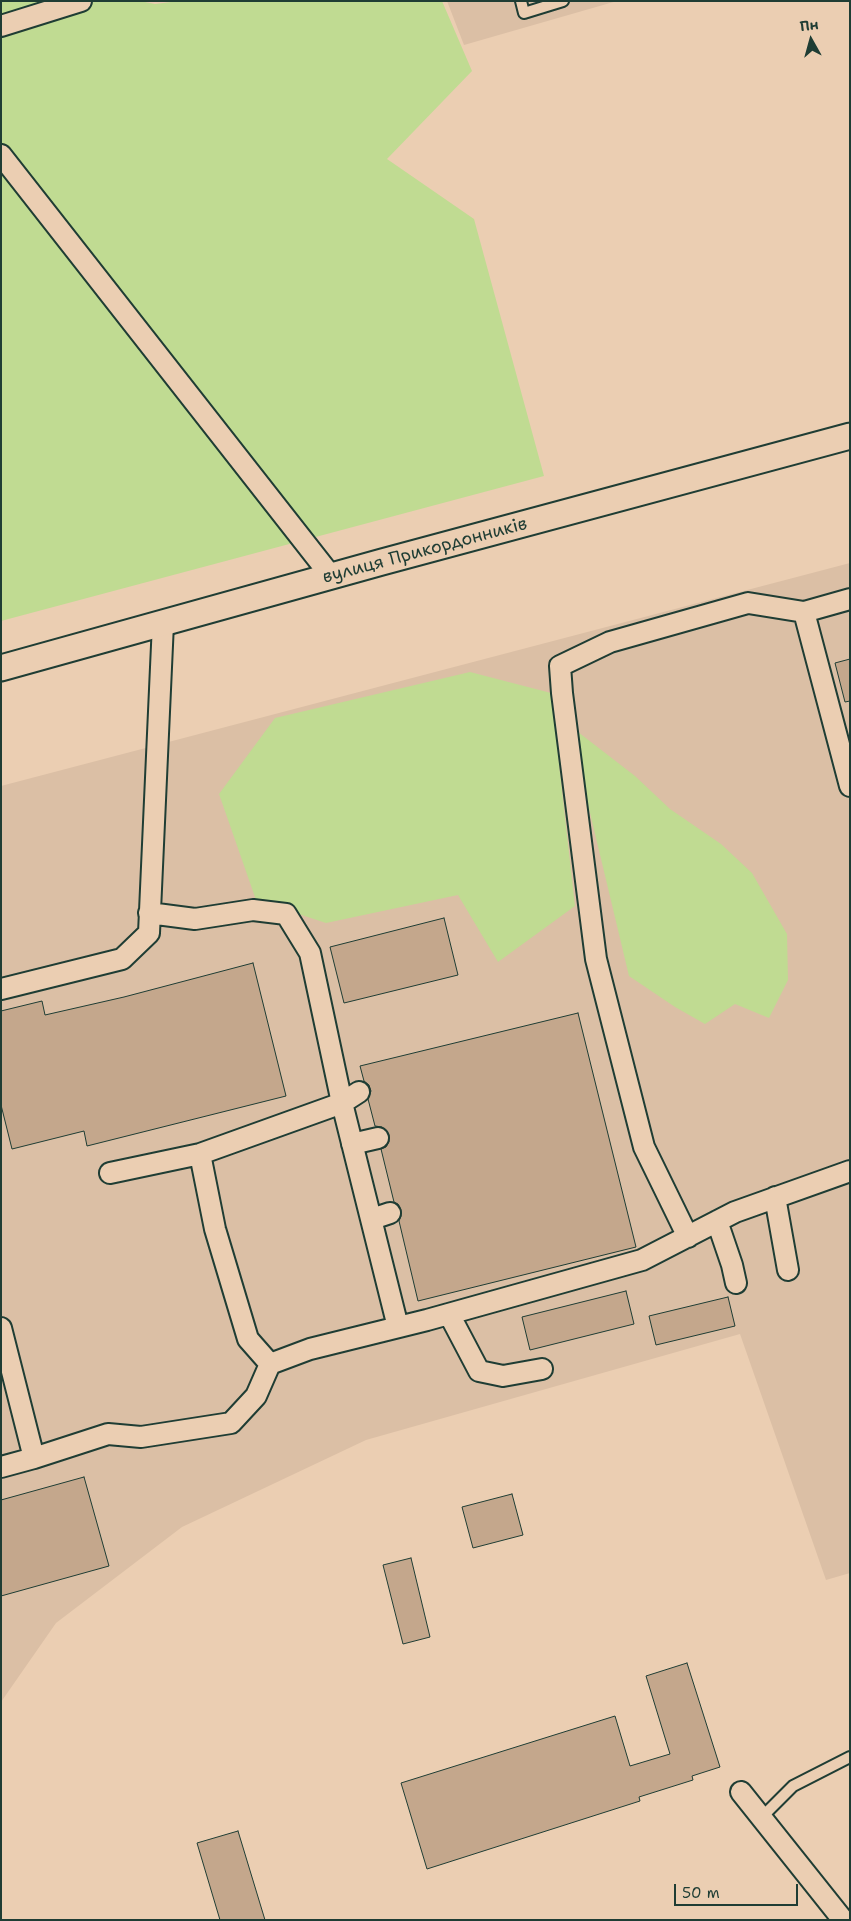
<!DOCTYPE html>
<meta charset="utf-8">
<style>
body{margin:0}
#map{position:relative;width:851px;height:1921px;overflow:hidden;background:#ebceb2;font-family:"Shantell Sans",sans-serif}
canvas{display:block}
.frame{position:absolute;inset:0;border:2px solid #1f3d34;pointer-events:none}
.north{position:absolute;left:786px;top:15px;width:50px;height:50px;-webkit-text-stroke:4px #ebceb2;paint-order:stroke;rotate:353deg;font-size:14px;font-weight:700;line-height:20px;text-align:center;color:#1f3d34}
.north::after{content:'';display:block;margin:auto;width:18px;height:22px;background:#1f3d34;clip-path:polygon(50% 0,100% 100%,50% 72%,0 100%)}
.scale{position:absolute;left:674px;top:1884px;width:124px;height:22px;box-sizing:border-box;border:2px solid #1f3d34;border-top:0;padding-left:6px;font-size:15px;line-height:18px;white-space:nowrap;color:#1f3d34;-webkit-text-stroke:4px #ebceb2;paint-order:stroke}
</style>
<div id="map">
<canvas width="851" height="1921"></canvas>
<div class="frame"></div>
<div class="north">Пн</div>
<div class="scale">50 m</div>
</div>
<script>
const ctx = document.querySelector('canvas').getContext('2d');
ctx.lineJoin = 'round';
function fillPath(path, color) { ctx.fillStyle = color; ctx.fill(path, 'evenodd'); }
const toPath = rows => new Path2D(rows.map(r => 'M' + r).join(''));
function strokePath(path, color, width, dash) { ctx.strokeStyle = color; ctx.lineWidth = width; ctx.lineCap = dash ? 'butt' : 'round'; ctx.setLineDash(dash || []); ctx.stroke(path); }
function drawText(font, color, halo, rows, align = 'center') {
  ctx.font = font + ' "Shantell Sans",sans-serif'; ctx.lineWidth = 4; ctx.setLineDash([]); ctx.textBaseline = 'middle'; ctx.strokeStyle = halo; ctx.fillStyle = color; for (const [text, x, y, turn = 0] of rows) {
    ctx.save(); ctx.translate(x, y); ctx.rotate((+turn || 0) * Math.PI / 180); ctx.textAlign = isNaN(turn) ? turn : align; if (halo) ctx.strokeText(text, 0, 0); ctx.fillText(text, 0, 0); ctx.restore();
  }
}
const built = toPath([
 [447,1,617,1,464,45],
 [850,563,850,1573,826,1580,740,1334,366,1440,182,1527,56,1623,1,1702,1,786]
]);
const green = toPath([
 [1,1,140,1,155,4,179,1,442,1,472,71,387,159,474,219,544,476,1,621],
 [470,672,551,693,575,906,498,962,458,895,326,923,256,900,219,794,275,718],
 [569,725,635,776,670,809,721,844,752,873,787,934,788,980,769,1018,735,1004,705,1024,675,1007,629,976]
]);
const building = toPath([
 [850,659,850,701,845,702,835,663,850,659],
 [444,918,458,975,344,1003,330,947,444,918],
 [253,963,286,1096,87,1146,84,1131,12,1149,1,1105,1,1011,42,1001,45,1015,124,997,253,963],
 [578,1013,636,1247,418,1301,399,1221,401,1216,401,1210,398,1204,394,1202,381,1149,386,1147,389,1142,389,1135,386,1130,382,1127,375,1126,368,1099,371,1091,369,1085,364,1081,360,1066,578,1013],
 [626,1291,634,1324,530,1350,522,1317,626,1291],
 [728,1297,735,1326,656,1345,649,1316,728,1297],
 [84,1477,109,1566,1,1596,1,1500,84,1477],
 [512,1494,523,1535,473,1548,462,1507,512,1494],
 [411,1558,430,1637,403,1644,383,1565,411,1558],
 [687,1663,720,1767,692,1776,693,1780,639,1797,640,1801,427,1869,401,1783,615,1716,630,1766,670,1754,646,1676,687,1663],
 [238,1831,265,1920,220,1920,197,1843,238,1831]
]);
const service = toPath([
 [521,1,524,13,563,1],
 [761,1818,793,1786,850,1757]
]);
const minor = toPath([
 [1,26,81,1],
 [1,155,331,576],
 [850,599,804,612,850,786],
 [1,989,122,959,149,933,163,623],
 [359,1092,342,1103,398,1327],
 [352,1144,378,1138],
 [200,1154,215,1229,248,1339,270,1364],
 [110,1173,200,1154,342,1103,310,953,286,914,253,910,195,919,149,913],
 [775,1197,788,1270],
 [372,1219,390,1213],
 [717,1221,732,1265,736,1283],
 [688,1237,644,1147,596,959,562,693,560,666,610,642,748,603,804,612],
 [449,1314,479,1371,503,1376,542,1369],
 [1,1328,34,1458,1,1467],
 [34,1458,108,1434,141,1437,231,1423,256,1396,270,1364,310,1349,427,1320,642,1260,735,1212,850,1171],
 [741,1792,843,1920]
]);
const tertiary = toPath([
 [1,668,382,562,850,436]
]);
const streetNames = [
 ["вулиця Прикордонників",425,551,-15]
];
fillPath(built, '#dbbfa5');
fillPath(green, '#c0db92');
fillPath(building, '#c4a78c');
strokePath(building, '#1f3d34', 1);
strokePath(service, '#1f3d34', 14);
strokePath(minor, '#1f3d34', 24);
strokePath(tertiary, '#1f3d34', 29);
strokePath(service, '#ebceb2', 10);
strokePath(minor, '#ebceb2', 20);
strokePath(tertiary, '#ebceb2', 25);
drawText('18px', '#1f3d34', '#ebceb2', streetNames);
</script>
